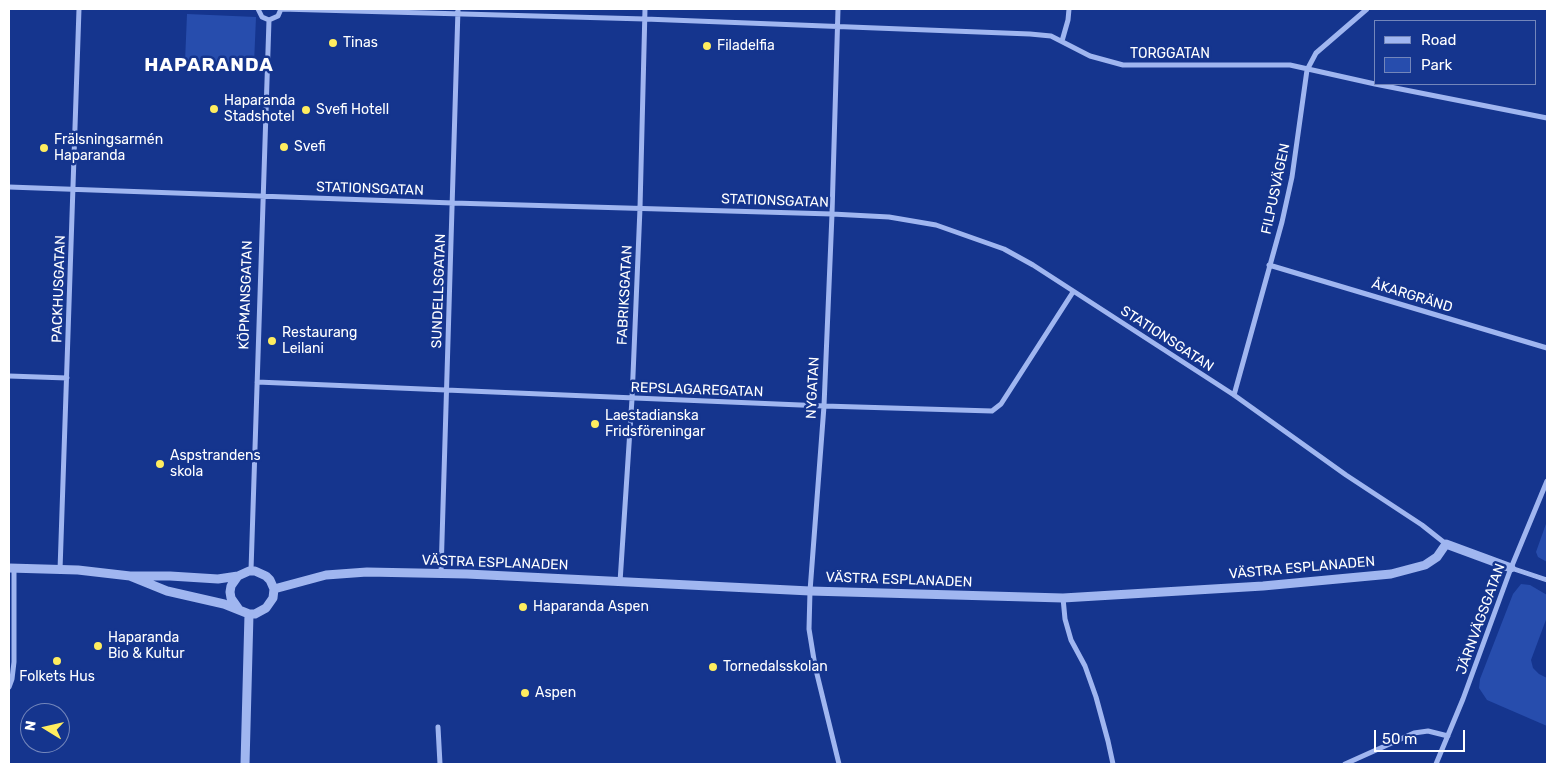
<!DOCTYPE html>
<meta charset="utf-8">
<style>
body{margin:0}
#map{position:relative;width:1556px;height:773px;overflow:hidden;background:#15358e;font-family:Rubik,sans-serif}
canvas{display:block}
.frame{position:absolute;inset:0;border:10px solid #fff;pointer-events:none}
.legend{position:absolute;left:1374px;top:20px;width:162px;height:65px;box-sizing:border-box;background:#15358e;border:1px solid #7386bb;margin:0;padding:6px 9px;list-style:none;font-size:15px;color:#fff}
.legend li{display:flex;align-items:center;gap:10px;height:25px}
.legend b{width:25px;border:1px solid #7386bb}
.north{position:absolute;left:20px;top:703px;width:50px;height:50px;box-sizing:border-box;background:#15358e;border:1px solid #7386bb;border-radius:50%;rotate:279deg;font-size:14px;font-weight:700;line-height:20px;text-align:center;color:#fff}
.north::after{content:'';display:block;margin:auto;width:18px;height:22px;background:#ffed5f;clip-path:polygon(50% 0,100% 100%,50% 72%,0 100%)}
.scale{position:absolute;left:1374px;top:730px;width:91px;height:22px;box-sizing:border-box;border:2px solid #fff;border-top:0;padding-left:6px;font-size:15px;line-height:18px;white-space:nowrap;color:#fff;-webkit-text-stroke:4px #15358e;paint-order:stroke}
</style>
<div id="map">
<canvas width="1556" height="773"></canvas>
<div class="frame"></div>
<ul class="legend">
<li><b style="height:6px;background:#a0b6f0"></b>Road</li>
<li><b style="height:14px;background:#274dad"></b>Park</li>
</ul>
<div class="north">N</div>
<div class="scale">50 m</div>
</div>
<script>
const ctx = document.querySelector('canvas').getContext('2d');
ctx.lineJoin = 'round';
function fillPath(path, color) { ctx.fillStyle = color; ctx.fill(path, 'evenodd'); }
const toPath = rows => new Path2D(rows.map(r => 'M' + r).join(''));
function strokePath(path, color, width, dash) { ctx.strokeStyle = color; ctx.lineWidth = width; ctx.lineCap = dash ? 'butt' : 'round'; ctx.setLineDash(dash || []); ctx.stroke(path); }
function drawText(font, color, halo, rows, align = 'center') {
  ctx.font = font + ' Rubik,sans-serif'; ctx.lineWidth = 5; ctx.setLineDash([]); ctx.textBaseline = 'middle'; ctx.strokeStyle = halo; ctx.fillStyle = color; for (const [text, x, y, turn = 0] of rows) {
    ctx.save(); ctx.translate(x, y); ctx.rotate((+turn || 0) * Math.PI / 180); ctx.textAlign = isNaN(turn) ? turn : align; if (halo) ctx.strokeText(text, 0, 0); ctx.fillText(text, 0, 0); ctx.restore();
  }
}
const green = toPath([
 [187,14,256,17,254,64,185,62],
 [1547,521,1547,562,1538,557,1536,552],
 [1521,584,1530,585,1547,595,1547,617,1531,660,1533,668,1539,674,1547,678,1547,726,1487,700,1479,688,1480,679,1513,594]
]);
const minor = toPath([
 [258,9,262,17,269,20,278,16,281,9],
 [281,9,645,19,1030,34,1051,36,1090,56,1123,65,1290,65,1375,84],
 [838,9,832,214,824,406,810,591,809,629,815,666,839,764],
 [1062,41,1068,20,1069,9],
 [1375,84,1547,118],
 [9,187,453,203,832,214,889,217,936,225,1004,249,1033,265,1234,395,1346,475,1422,525,1446,544],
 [1269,265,1547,348],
 [9,376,67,378],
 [257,382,824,406,992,411,1001,404,1073,292],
 [1234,395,1282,222,1292,177,1307,70,1316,53,1367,9],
 [1511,568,1547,580],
 [60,570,79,9],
 [251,570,269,20],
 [441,573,458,9],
 [620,582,632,399,640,208,645,9],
 [1063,598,1065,619,1071,640,1085,666,1096,697,1108,741,1113,764],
 [9,687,12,679,14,662,14,568],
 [438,727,440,764],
 [1345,764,1414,733,1428,731,1448,736],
 [1436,764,1463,699,1511,568,1547,481]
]);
const tertiary = toPath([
 [9,568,78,570,130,576,170,576,218,579,238,576,249,571,255,571,266,576,270,580,274,589,273,598,266,608,255,614,249,614,224,604,167,591,130,576],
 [238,576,231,586,230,592,231,598,238,608],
 [274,589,326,575,367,572,467,574,810,591,1063,598,1263,586,1391,574,1425,565,1437,557,1446,544,1511,568],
 [245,764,249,614]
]);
const markers = [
 [333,43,5,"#ffed5f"],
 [707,46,5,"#ffed5f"],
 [214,109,5,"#ffed5f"],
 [306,110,5,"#ffed5f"],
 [284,147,5,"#ffed5f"],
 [44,148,5,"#ffed5f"],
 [272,341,5,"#ffed5f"],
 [595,424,5,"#ffed5f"],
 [160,464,5,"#ffed5f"],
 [523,607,5,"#ffed5f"],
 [98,646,5,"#ffed5f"],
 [57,661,5,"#ffed5f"],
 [713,667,5,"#ffed5f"],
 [525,693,5,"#ffed5f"]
];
const poiNames = [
 ["Tinas",343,43],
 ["Filadelfia",717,46],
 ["Haparanda",224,101],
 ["Stadshotel",224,117],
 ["Svefi Hotell",316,110],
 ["Frälsningsarmén",54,140],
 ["Haparanda",54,156],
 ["Svefi",294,147],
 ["Restaurang",282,333],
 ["Leilani",282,349],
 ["Laestadianska",605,416],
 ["Fridsföreningar",605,432],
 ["Aspstrandens",170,456],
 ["skola",170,472],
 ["Haparanda Aspen",533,607],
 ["Haparanda",108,638],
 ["Bio & Kultur",108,654],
 ["Tornedalsskolan",723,667],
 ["Folkets Hus",57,677,"center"],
 ["Aspen",535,693]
];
const streetNames = [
 ["TORGGATAN",1170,54],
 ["STATIONSGATAN",370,189,2],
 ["FILPUSVÄGEN",1276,189,-78],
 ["STATIONSGATAN",775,201,2],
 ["PACKHUSGATAN",59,289,-88],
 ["SUNDELLSGATAN",439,291,-88],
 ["KÖPMANSGATAN",246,295,-88],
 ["FABRIKSGATAN",625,295,-87],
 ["ÅKARGRÄND",1412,296,17],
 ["STATIONSGATAN",1167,339,33],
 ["NYGATAN",813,388,-87],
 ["REPSLAGAREGATAN",697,390,2],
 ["VÄSTRA ESPLANADEN",495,563,2],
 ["VÄSTRA ESPLANADEN",1302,568,-5],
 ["VÄSTRA ESPLANADEN",899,580,2],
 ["JÄRNVÄGSGATAN",1481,619,-70]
];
const districtNames = [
 ["HAPARANDA",209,66]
];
fillPath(green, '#274dad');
strokePath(minor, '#a0b6f0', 5);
strokePath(tertiary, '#a0b6f0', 9);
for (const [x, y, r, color] of markers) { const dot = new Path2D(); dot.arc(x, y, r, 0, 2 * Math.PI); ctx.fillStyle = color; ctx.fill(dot); strokePath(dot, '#15358e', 2); }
drawText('14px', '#fff', '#15358e', poiNames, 'left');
drawText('14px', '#fff', '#15358e', streetNames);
ctx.letterSpacing = '1px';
drawText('bold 19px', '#fff', '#15358e', districtNames);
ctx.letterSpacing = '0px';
</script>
